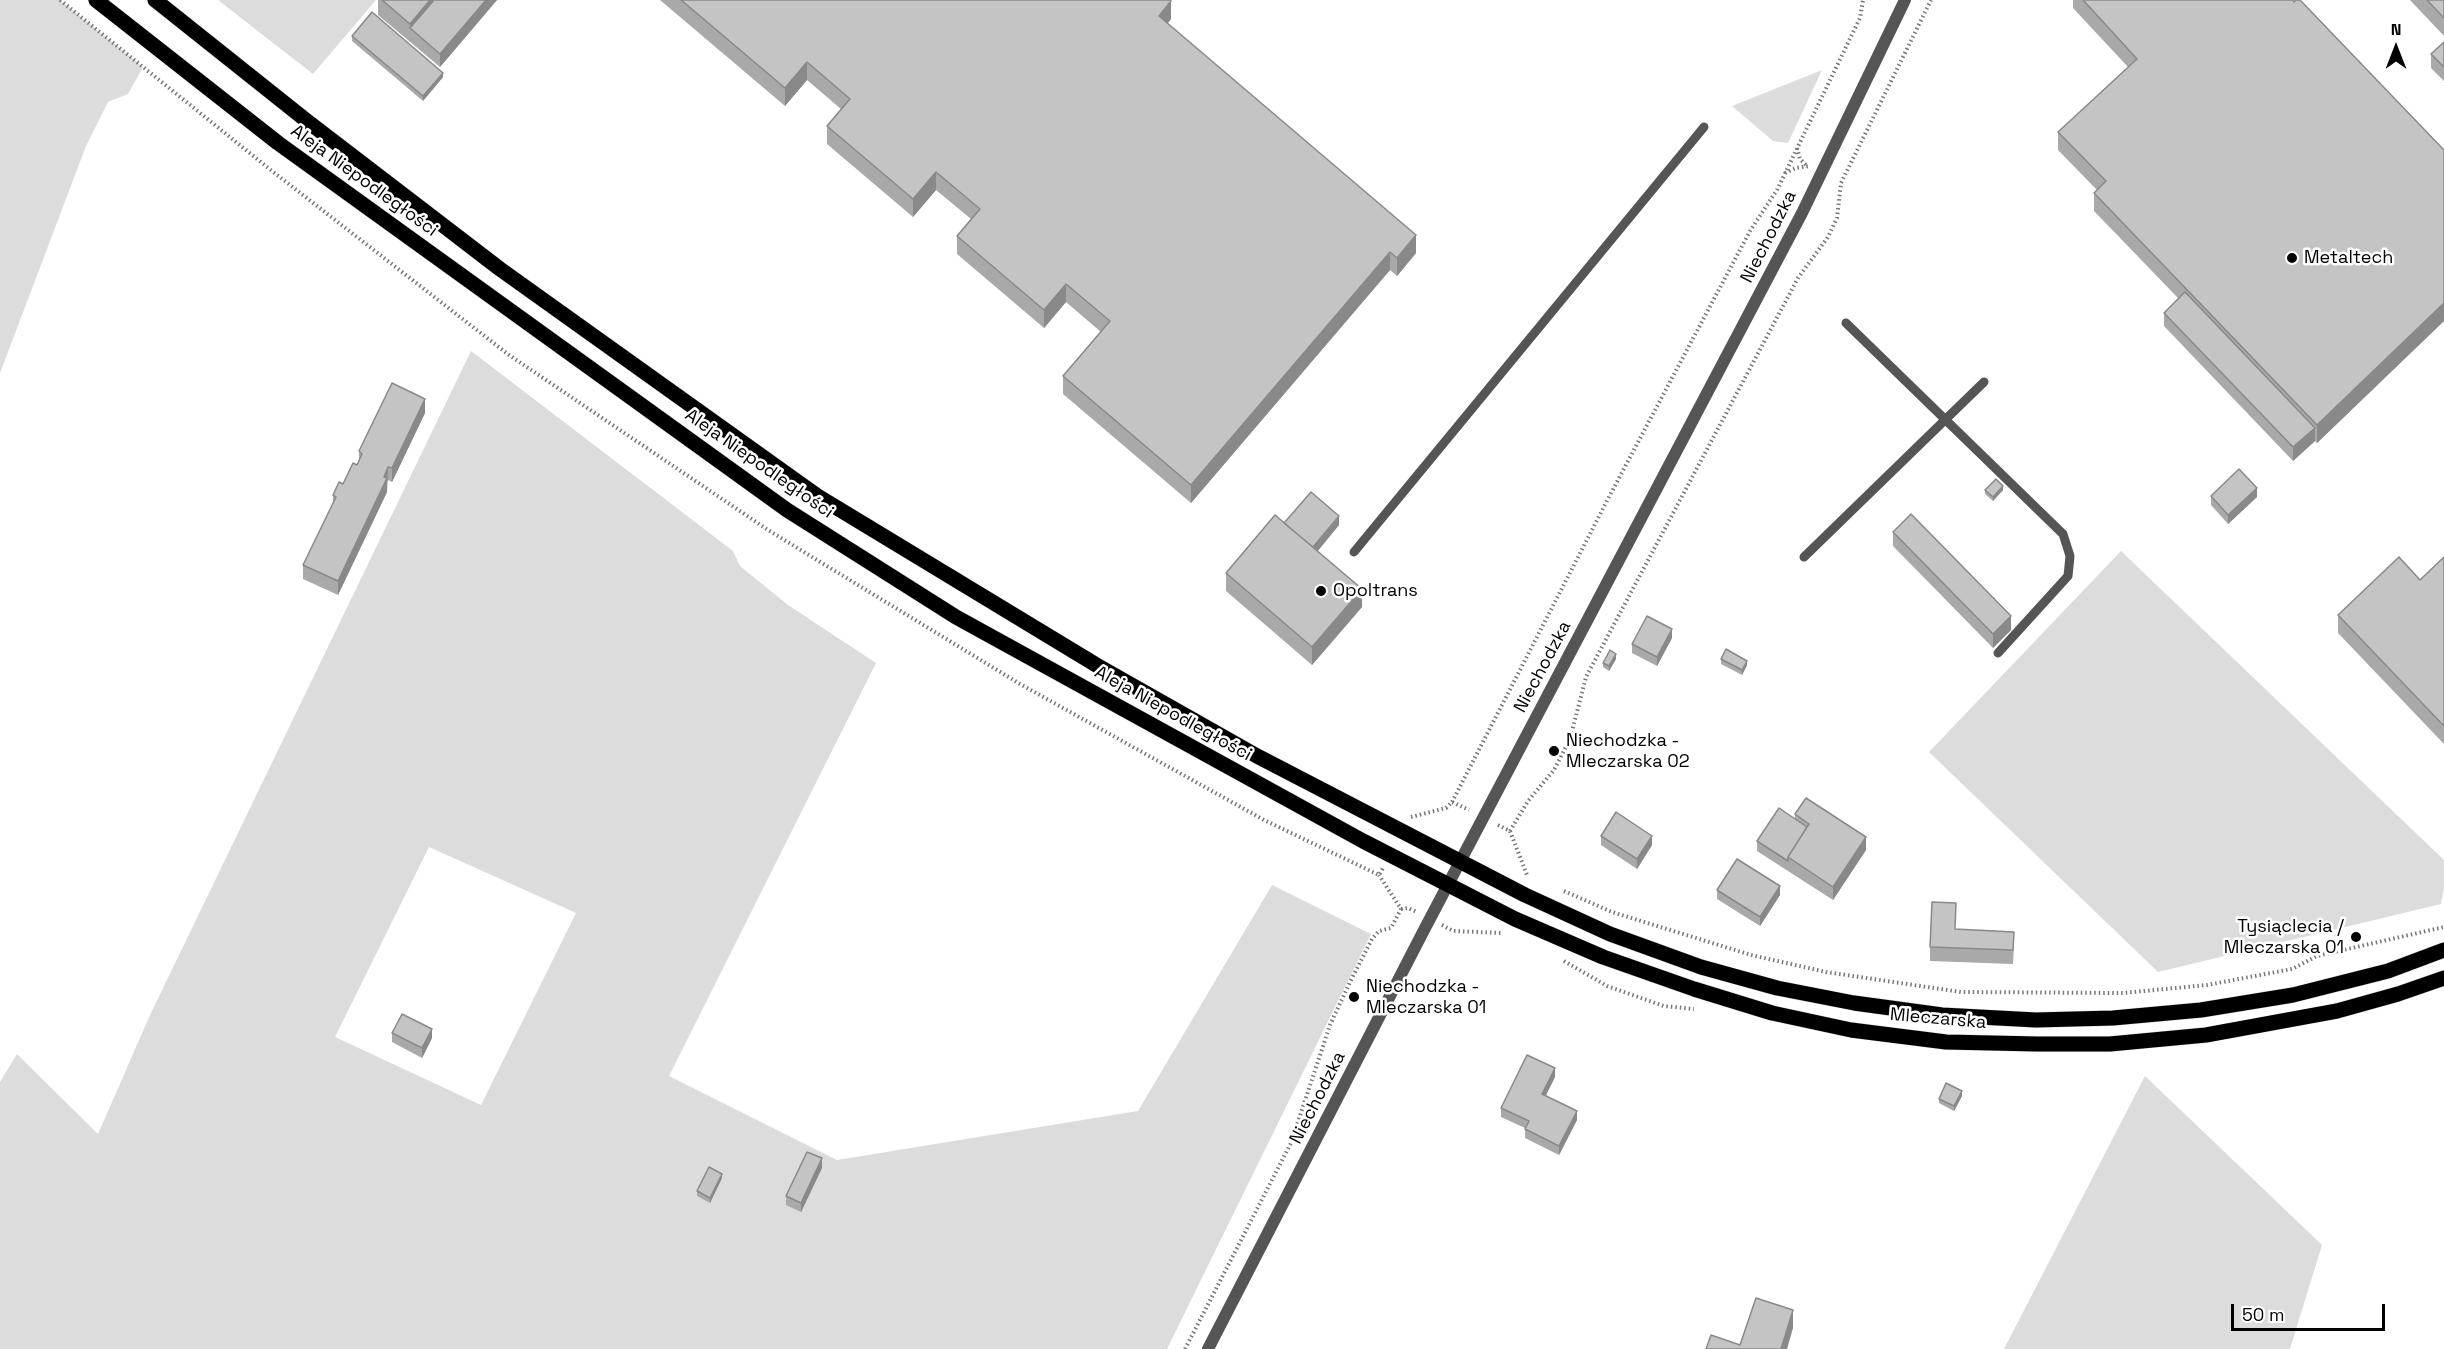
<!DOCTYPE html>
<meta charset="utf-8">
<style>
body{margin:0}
#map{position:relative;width:2444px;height:1349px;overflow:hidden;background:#fff;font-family:"Space Grotesk",sans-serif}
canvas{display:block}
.north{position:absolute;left:2366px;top:18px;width:60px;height:60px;-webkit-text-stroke:4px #fff;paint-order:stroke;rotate:0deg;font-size:16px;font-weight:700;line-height:24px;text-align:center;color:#000}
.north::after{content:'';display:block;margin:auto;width:21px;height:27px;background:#000;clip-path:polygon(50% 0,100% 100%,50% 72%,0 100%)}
.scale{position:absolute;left:2231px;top:1304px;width:154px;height:27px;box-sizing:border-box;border:3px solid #000;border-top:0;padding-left:8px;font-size:18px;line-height:21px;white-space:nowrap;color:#000;-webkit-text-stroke:4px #fff;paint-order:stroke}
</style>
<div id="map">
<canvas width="2444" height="1349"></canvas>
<div class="north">N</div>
<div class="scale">50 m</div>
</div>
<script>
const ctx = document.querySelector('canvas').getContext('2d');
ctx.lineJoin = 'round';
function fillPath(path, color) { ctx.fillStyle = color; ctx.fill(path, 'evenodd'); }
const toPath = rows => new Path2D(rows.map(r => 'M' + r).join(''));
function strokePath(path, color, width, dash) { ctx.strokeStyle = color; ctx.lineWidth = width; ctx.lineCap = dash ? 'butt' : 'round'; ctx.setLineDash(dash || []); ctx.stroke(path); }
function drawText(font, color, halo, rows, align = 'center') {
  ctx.font = font + ' "Space Grotesk",sans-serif'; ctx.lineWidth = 5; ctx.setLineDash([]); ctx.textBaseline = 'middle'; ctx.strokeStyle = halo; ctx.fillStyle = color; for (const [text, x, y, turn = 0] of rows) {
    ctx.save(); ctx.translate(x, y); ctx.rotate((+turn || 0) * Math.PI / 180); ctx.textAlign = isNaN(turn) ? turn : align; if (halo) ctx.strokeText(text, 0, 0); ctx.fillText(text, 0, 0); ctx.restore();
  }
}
const green = toPath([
 [0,0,60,0,143,67,128,94,108,102,86,146,0,373],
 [218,0,376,0,313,74],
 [1822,70,1788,143,1773,141,1732,106],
 [471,351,733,551,740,566,788,605,876,663,669,1076,837,1160,1138,1111,1272,885,1371,934,1167,1349,0,1349,0,1082,17,1054,98,1134,150,1015],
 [429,847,576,913,481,1105,335,1037],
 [2121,551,2444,860,2444,888,2441,904,2158,972,1929,752],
 [2145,1076,2322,1245,2290,1349,2004,1349]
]);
const path = toPath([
 [60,0,272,171,509,355,768,530,1020,684,1264,820,1379,875,1383,868],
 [1797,148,1800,159,1806,165],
 [1785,173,1796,168,1809,166],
 [1452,802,1610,495,1750,231,1777,190,1860,18,1863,0],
 [1411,817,1446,808,1452,802,1469,810],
 [1498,825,1510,831,1527,875],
 [1510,831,1528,801,1554,770,1570,739,1586,677,1798,278,1828,237,1837,218,1841,183,1931,0],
 [1564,891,1612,912,1751,955,1826,972,1961,992,2123,993,2207,985,2292,969,2317,956,2444,927],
 [1401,909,1408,908,1417,912],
 [1442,925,1453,931,1502,933],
 [1564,961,1607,986,1664,1006,1694,1009],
 [1185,1349,1291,1143,1330,1025,1350,982,1372,939,1379,931,1391,928,1401,909,1379,875]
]);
const service = toPath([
 [1846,323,2063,534,2070,556,2068,576,1998,653],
 [1354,552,1704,127],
 [1804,557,1984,382]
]);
const tertiary = toPath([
 [1208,1349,1424,930,1802,213,1905,0]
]);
const primary = toPath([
 [96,0,278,143,787,510,956,617,1363,841,1515,919,1603,957,1694,989,1772,1013,1851,1030,1946,1042,2037,1044,2110,1044,2206,1035,2337,1011,2398,994,2444,978],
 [155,0,307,121,500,269,819,497,1098,666,1257,756,1525,895,1610,934,1701,967,1777,988,1854,1003,1942,1015,2036,1020,2113,1018,2201,1010,2293,995,2388,971,2444,950]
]);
const wall = toPath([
 [378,0,497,0,440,67,378,15],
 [660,0,1170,0,1171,19,1168,23,1416,253,1397,276,1390,270,1191,503,1063,394,1063,376,1101,332,1066,302,1044,328,957,254,957,236,971,219,936,190,913,217,827,144,827,126,841,109,807,80,785,106],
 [2073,0,2293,0,2444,150,2444,321,2317,443,2315,441,2293,461,2164,326,2164,313,2178,298,2094,211,2094,193,2097,190,2058,150,2058,132,2128,67,2073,8],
 [2410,0,2444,0,2444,36],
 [352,36,443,77,423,101,352,41],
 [2444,42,2444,81,2431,68,2431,54],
 [425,413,392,482,388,480,387,483,387,492,338,595,303,579,303,565,333,504,333,495,343,484,357,465,359,460,359,451],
 [1985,490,2003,490,1993,501,1985,494],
 [2211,496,2257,497,2228,524,2211,505],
 [1284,523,1339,525,1317,551,1362,607,1312,665,1226,591,1226,573],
 [1893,532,2011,630,1993,648,1893,546],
 [2444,557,2444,744,2338,633,2338,615,2420,580],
 [1672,638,1657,666,1632,653,1632,644],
 [1616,659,1609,671,1603,667,1603,663],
 [1721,659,1747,665,1742,675,1721,664],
 [1795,814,1866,850,1833,900,1757,851,1757,841,1795,819],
 [1601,836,1652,845,1637,869,1601,845],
 [1717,890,1780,895,1760,926,1717,899],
 [1956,929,2014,945,2013,964,1930,961,1930,947],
 [392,1033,432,1038,422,1058,392,1042],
 [1555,1077,1546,1095,1577,1120,1559,1155,1525,1138,1525,1128,1501,1117,1501,1108],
 [1962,1096,1954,1111,1939,1103,1939,1099],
 [822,1168,801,1212,786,1205,786,1196],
 [722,1178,710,1203,697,1196,697,1191]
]);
const shadedWall = toPath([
 [430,0,446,0,410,28,410,24],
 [486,0,497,0,440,67,440,54],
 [1171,1,1171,19,1159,33,1159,16],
 [807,62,807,80,785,106,785,88],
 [443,73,443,77,423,101,423,96],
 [936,172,936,190,913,217,913,199],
 [1416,235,1416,253,1397,276,1397,258],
 [1390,252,1390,270,1191,503,1191,485],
 [1066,284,1066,302,1044,328,1044,310],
 [2444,303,2444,321,2317,443,2317,425],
 [425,399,425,413,392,482,392,468],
 [2315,428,2315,441,2293,461,2293,447],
 [388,467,387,492,338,595,338,581],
 [2003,486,2003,490,1993,501,1993,497],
 [2257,488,2257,497,2228,524,2228,515],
 [1339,516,1339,525,1309,562,1309,552],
 [1362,589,1362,607,1312,665,1312,647],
 [2011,616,2011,630,1993,648,1993,634],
 [1672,629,1672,638,1657,666,1657,657],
 [1616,654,1616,659,1609,671,1609,666],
 [1747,661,1747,665,1742,675,1742,670],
 [1652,836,1652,845,1637,869,1637,859],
 [1866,837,1866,850,1833,900,1833,887],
 [1780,886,1780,895,1760,926,1760,917],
 [432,1029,432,1038,422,1058,422,1048],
 [1555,1068,1555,1077,1542,1103,1542,1094],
 [1962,1091,1962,1096,1954,1111,1954,1106],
 [1577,1111,1577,1120,1559,1155,1559,1146],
 [822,1158,822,1168,801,1212,801,1203],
 [722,1174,722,1178,710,1203,710,1198],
 [1793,1310,1793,1328,1787,1349,1781,1349]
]);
const building = toPath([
 [382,0,430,0,410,24,382,0],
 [434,0,486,0,440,54,410,28,434,0],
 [681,0,1170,0,1171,1,1159,16,1416,235,1397,258,1390,252,1191,485,1063,376,1110,321,1066,284,1044,310,957,236,980,209,936,172,913,199,827,126,850,99,807,62,785,88,681,0],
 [2083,0,2293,0,2294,2,2296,0,2300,0,2444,150,2444,303,2317,425,2094,193,2106,181,2058,132,2137,59,2083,0],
 [2427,0,2444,0,2444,18,2427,0],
 [372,12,443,73,423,96,352,36,372,12],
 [2444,42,2444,67,2431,54,2444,42],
 [2185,292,2315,428,2293,447,2164,313,2185,292],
 [392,383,425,399,392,468,388,467,384,477,387,478,338,581,303,565,336,497,333,495,339,482,343,484,353,463,357,465,362,454,359,451,392,383],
 [2239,469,2257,488,2228,515,2211,496,2239,469],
 [1996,479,2003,486,1993,497,1985,490,1996,479],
 [1311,492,1339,516,1313,547,1284,523,1311,492],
 [1911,514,2011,616,1993,634,1893,532,1911,514],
 [1275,515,1362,589,1312,647,1226,573,1275,515],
 [2399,557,2420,580,2444,557,2444,726,2338,615,2399,557],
 [1647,616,1672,629,1657,657,1632,644,1647,616],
 [1726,649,1747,661,1742,670,1721,659,1726,649],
 [1610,650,1616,654,1609,666,1603,663,1610,650],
 [1806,798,1866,837,1833,887,1788,857,1809,824,1795,814,1806,798],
 [1779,808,1807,827,1788,857,1788,861,1757,841,1779,808],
 [1616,812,1652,836,1637,859,1601,836,1616,812],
 [1737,859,1780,886,1760,917,1717,890,1737,859],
 [1932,902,1956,903,1955,929,2014,932,2013,950,1930,947,1932,902],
 [402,1014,432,1029,422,1048,392,1033,402,1014],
 [1527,1055,1555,1068,1542,1094,1577,1111,1559,1146,1525,1129,1529,1121,1501,1108,1527,1055],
 [1946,1083,1962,1091,1954,1106,1939,1099,1946,1083],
 [807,1152,822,1158,801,1203,786,1196,807,1152],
 [709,1167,722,1174,710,1198,697,1191,709,1167],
 [1756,1298,1793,1310,1781,1349,1706,1349,1711,1335,1740,1345,1756,1298]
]);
const markers = [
 [2292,258,6,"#000"],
 [1321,591,6,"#000"],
 [1554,751,6,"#000"],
 [2356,937,6,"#000"],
 [1354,997,6,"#000"]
];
const streetNames = [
 ["Aleja Niepodległości",364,181,36],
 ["Niechodzka",1769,237,-63],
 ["Aleja Niepodległości",759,464,35],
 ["Niechodzka",1543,667,-62],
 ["Aleja Niepodległości",1173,714,29],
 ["Mleczarska",1938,1019,5],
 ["Niechodzka",1318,1098,-63]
];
const poiNames = [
 ["Metaltech",2304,258],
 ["Opoltrans",1333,591],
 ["Niechodzka -",1566,741],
 ["Mleczarska 02",1566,762],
 ["Tysiąclecia /",2344,927,"right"],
 ["Mleczarska 01",2344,948,"right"],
 ["Niechodzka -",1366,987],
 ["Mleczarska 01",1366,1008]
];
fillPath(green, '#dcdcdc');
strokePath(primary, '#dbdbdb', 16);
strokePath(path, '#777', 4, [1.5, 3]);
strokePath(service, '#555', 9);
strokePath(tertiary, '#555', 12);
strokePath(primary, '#000', 15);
fillPath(wall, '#a9a9a9');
fillPath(shadedWall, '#898989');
fillPath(building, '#c4c4c4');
strokePath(building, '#898989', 1.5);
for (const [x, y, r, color] of markers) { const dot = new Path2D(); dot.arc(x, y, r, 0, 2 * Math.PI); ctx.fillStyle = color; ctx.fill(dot); strokePath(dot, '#fff', 2); }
drawText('18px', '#000', '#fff', streetNames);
drawText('18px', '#000', '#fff', poiNames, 'left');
</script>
